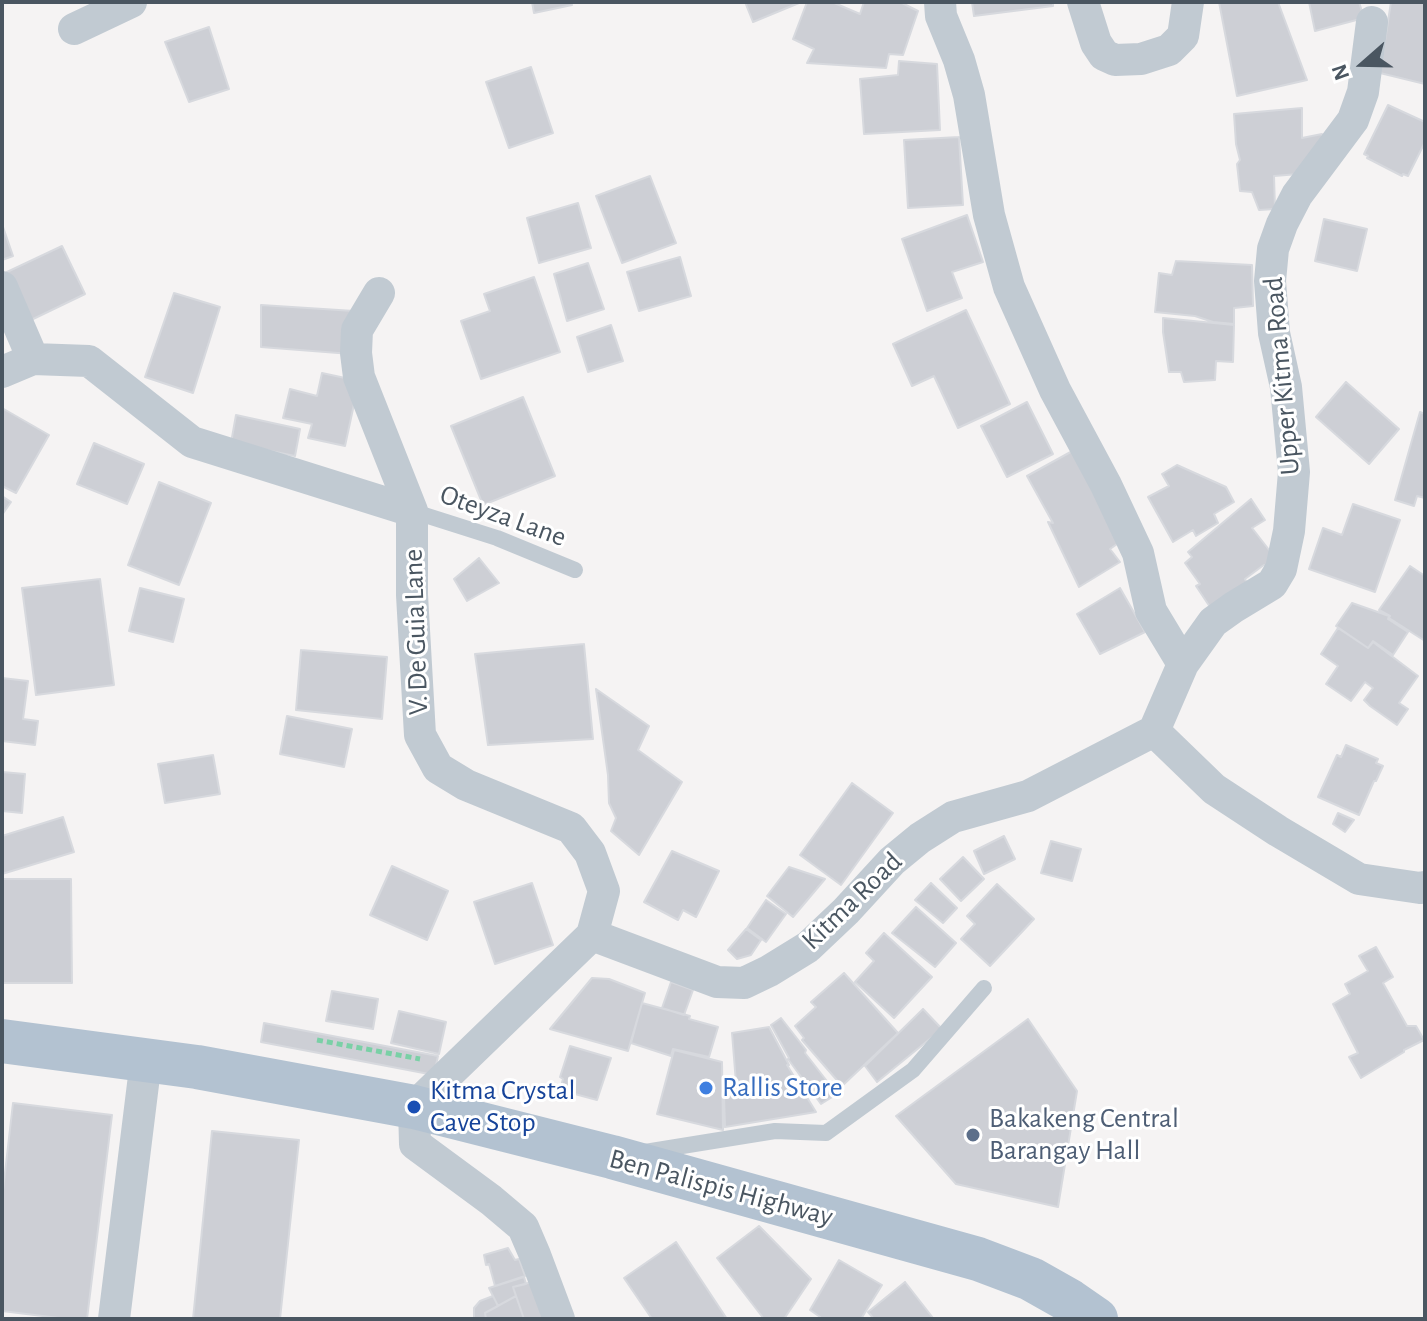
<!DOCTYPE html>
<style>
body{margin:0}
#map{position:relative;width:1427px;height:1321px;overflow:hidden;background:#f5f3f3;font-family:"Alegreya Sans",sans-serif}
canvas{display:block}
.frame{position:absolute;inset:0;border:4px solid #4a5661;pointer-events:none}
.north{position:absolute;left:1323px;top:24px;width:80px;height:80px;-webkit-text-stroke:6px #fff;paint-order:stroke;rotate:250deg;font-size:22px;font-weight:700;line-height:32px;text-align:center;color:#4a5661}
.north::after{content:'';display:block;margin:auto;width:28px;height:36px;background:#4a5661;clip-path:polygon(50% 0,100% 100%,50% 72%,0 100%)}
</style>
<div id="map">
<canvas width="1427" height="1321"></canvas>
<div class="frame"></div>
<div class="north">N</div>
</div>
<script>
const ctx = document.querySelector('canvas').getContext('2d');
ctx.lineJoin = 'round';
function fillPath(path, color) { ctx.fillStyle = color; ctx.fill(path, 'evenodd'); }
const toPath = rows => new Path2D(rows.map(r => 'M' + r).join(''));
function strokePath(path, color, width, dash) { ctx.strokeStyle = color; ctx.lineWidth = width; ctx.lineCap = dash ? 'butt' : 'round'; ctx.setLineDash(dash || []); ctx.stroke(path); }
function drawText(font, color, halo, rows, align = 'center') {
  ctx.font = font + ' "Alegreya Sans",sans-serif'; ctx.lineWidth = 6; ctx.setLineDash([]); ctx.textBaseline = 'middle'; ctx.strokeStyle = halo; ctx.fillStyle = color; for (const [text, x, y, turn = 0] of rows) {
    ctx.save(); ctx.translate(x, y); ctx.rotate((+turn || 0) * Math.PI / 180); ctx.textAlign = isNaN(turn) ? turn : align; if (halo) ctx.strokeText(text, 0, 0); ctx.fillText(text, 0, 0); ctx.restore();
  }
}
const building = toPath([
 [532,2,571,2,572,5,534,13,532,2],
 [745,2,799,2,799,3,753,22,745,2],
 [807,2,832,2,860,14,864,2,900,2,918,11,903,55,889,54,886,68,807,63,814,49,793,39,807,2],
 [972,2,1053,2,1053,6,974,16,972,2],
 [1219,2,1278,2,1307,80,1237,96,1219,2],
 [1309,2,1359,2,1364,18,1315,31,1309,2],
 [1391,2,1425,2,1425,84,1380,73,1391,2],
 [209,27,229,89,189,102,165,42,209,27],
 [899,61,937,64,940,130,864,134,860,79,898,75,899,61],
 [531,67,553,133,509,148,486,82,531,67],
 [1388,105,1425,122,1425,142,1408,176,1403,174,1402,176,1367,158,1368,156,1364,154,1388,105],
 [1302,108,1302,138,1322,134,1322,158,1299,174,1274,176,1275,209,1259,210,1252,192,1240,191,1237,164,1240,160,1236,144,1234,114,1302,108],
 [959,137,963,205,908,208,904,140,959,137],
 [650,176,676,243,622,263,596,196,650,176],
 [578,203,591,248,539,263,527,218,578,203],
 [967,215,983,262,952,272,962,298,927,311,902,239,967,215],
 [1324,219,1367,229,1357,271,1315,261,1324,219],
 [2,224,13,256,2,260,2,224],
 [62,246,85,294,29,321,7,272,62,246],
 [680,257,691,296,639,311,627,272,680,257],
 [1176,261,1252,265,1253,306,1234,308,1234,324,1213,322,1195,316,1155,312,1159,273,1172,275,1176,261],
 [588,263,604,309,567,321,554,274,588,263],
 [534,277,560,352,481,379,461,321,490,311,484,294,534,277],
 [174,293,220,307,193,393,145,377,174,293],
 [261,305,354,311,351,354,261,347,261,305],
 [966,310,1010,404,958,428,934,376,912,386,893,344,966,310],
 [1163,318,1234,325,1233,362,1216,361,1215,380,1184,382,1181,372,1169,372,1163,332,1163,318],
 [611,325,623,361,588,372,577,337,611,325],
 [322,373,359,381,345,446,308,438,312,424,283,418,290,389,317,396,322,373],
 [1346,382,1399,429,1369,464,1316,417,1346,382],
 [523,397,555,476,483,505,451,426,523,397],
 [1027,402,1053,454,1007,477,981,426,1027,402],
 [2,408,49,435,16,493,2,486,2,408],
 [1420,412,1425,414,1425,498,1417,496,1414,506,1395,500,1420,412],
 [236,415,300,429,295,456,231,443,236,415],
 [94,443,144,464,127,504,77,484,94,443],
 [1076,449,1127,537,1110,549,1120,562,1079,587,1048,522,1053,523,1027,476,1076,449],
 [1177,465,1226,487,1234,502,1214,514,1218,523,1196,536,1193,530,1173,542,1148,497,1169,486,1162,474,1177,465],
 [159,482,211,503,179,585,128,565,159,482],
 [2,496,11,502,2,515,2,496],
 [1251,499,1265,520,1252,528,1273,555,1269,568,1264,565,1261,567,1245,579,1248,586,1212,610,1196,586,1200,584,1185,563,1192,557,1188,552,1251,499],
 [1353,504,1400,520,1375,592,1309,569,1323,528,1342,535,1353,504],
 [479,558,499,583,467,601,454,579,479,558],
 [1410,566,1425,576,1425,641,1389,618,1390,616,1379,610,1410,566],
 [100,579,114,685,36,695,22,588,100,579],
 [140,588,184,599,173,642,129,631,140,588],
 [1120,588,1145,632,1100,654,1077,614,1120,588],
 [1352,603,1389,616,1388,619,1408,632,1393,655,1373,641,1368,648,1336,626,1352,603],
 [1338,628,1368,648,1373,642,1418,676,1399,703,1408,709,1397,725,1370,706,1364,700,1373,688,1365,682,1351,701,1326,684,1338,666,1321,654,1338,628],
 [584,644,593,739,488,745,475,654,584,644],
 [301,650,387,657,382,719,296,710,301,650],
 [2,678,28,681,23,719,38,721,35,745,2,741,2,678],
 [596,689,649,726,638,750,682,782,639,855,611,831,616,818,609,803,608,775,596,689],
 [287,716,352,729,344,767,280,754,287,716],
 [1346,745,1378,759,1376,763,1383,766,1376,781,1374,781,1359,815,1318,797,1337,755,1341,757,1346,745],
 [213,755,220,794,165,803,158,764,213,755],
 [2,772,25,774,22,813,2,811,2,772],
 [852,783,893,813,841,885,800,855,852,783],
 [1338,813,1354,820,1345,832,1333,824,1338,813],
 [63,817,74,852,2,874,2,836,63,817],
 [1004,836,1015,859,984,874,974,851,1004,836],
 [1051,841,1081,849,1072,881,1041,873,1051,841],
 [672,851,719,871,696,917,683,910,678,920,644,902,672,851],
 [963,857,984,879,961,901,940,879,963,857],
 [392,866,448,891,427,940,370,915,392,866],
 [789,867,825,879,793,917,767,896,789,867],
 [2,879,71,879,72,983,2,983,2,879],
 [532,883,553,945,495,964,474,902,532,883],
 [931,883,957,908,943,923,915,900,931,883],
 [997,884,1034,919,990,966,961,939,975,924,967,916,997,884],
 [766,900,786,914,766,942,747,928,766,900],
 [916,907,956,943,935,967,892,933,916,907],
 [746,929,761,940,751,955,737,959,728,950,746,929],
 [884,933,932,977,894,1018,855,982,874,961,866,953,884,933],
 [1376,947,1393,977,1383,983,1407,1026,1416,1026,1424,1040,1404,1050,1404,1052,1361,1078,1349,1057,1358,1053,1333,1004,1350,994,1345,984,1368,971,1359,956,1376,947],
 [844,973,898,1033,842,1086,802,1040,804,1038,795,1026,816,1007,811,1002,844,973],
 [592,978,609,979,645,993,628,1051,550,1029,592,978],
 [671,982,693,990,684,1015,662,1008,671,982],
 [332,991,378,999,373,1029,326,1021,332,991],
 [642,1003,690,1016,689,1019,718,1027,709,1057,673,1049,671,1056,631,1043,642,1003],
 [923,1009,942,1029,877,1082,865,1066,923,1009],
 [399,1011,446,1022,439,1054,391,1043,399,1011],
 [781,1018,806,1050,805,1053,837,1094,821,1104,788,1059,789,1058,771,1025,781,1018],
 [1028,1019,1077,1091,1058,1207,956,1184,896,1116,1028,1019],
 [264,1023,438,1056,434,1075,261,1042,264,1023],
 [769,1027,789,1065,787,1065,816,1112,725,1127,724,1096,737,1095,732,1033,769,1027],
 [570,1046,611,1058,597,1100,560,1090,563,1079,560,1077,570,1046],
 [674,1050,722,1062,723,1130,657,1114,674,1050],
 [13,1103,112,1115,87,1319,67,1319,2,1311,2,1199,13,1103],
 [212,1131,299,1140,280,1319,193,1319,212,1131],
 [759,1226,811,1279,784,1319,764,1319,717,1258,759,1226],
 [676,1242,727,1319,652,1319,624,1278,676,1242],
 [508,1248,515,1260,519,1259,525,1276,495,1286,489,1264,486,1265,484,1255,508,1248],
 [839,1260,882,1285,861,1319,823,1319,810,1310,839,1260],
 [524,1277,526,1284,513,1287,516,1296,498,1306,489,1288,524,1277],
 [532,1282,543,1319,524,1319,513,1287,532,1282],
 [905,1282,933,1318,874,1319,868,1312,905,1282],
 [493,1296,498,1306,485,1313,486,1319,474,1319,474,1308,480,1301,493,1296],
 [516,1296,524,1319,486,1319,485,1313,516,1296]
]);
const path = toPath([
 [317,1040,420,1059]
]);
const lane = toPath([
 [412,511,497,538,575,570],
 [645,1152,775,1131,826,1133,913,1070,984,988]
]);
const street = toPath([
 [940,2,941,16,959,60,969,95,989,215,1009,287,1055,390,1106,485,1138,553,1151,611,1183,664],
 [1083,2,1096,43,1104,55,1115,60,1141,59,1169,50,1183,36,1188,2],
 [74,29,131,2],
 [2,287,33,359],
 [379,293,357,330,356,353,359,377,412,511,412,595,420,735,438,768,466,785,571,828,590,853,604,891,592,935],
 [2,372,33,359,89,361,192,442,412,511],
 [1154,731,1183,664,1213,622,1234,607,1272,584,1281,569,1289,531,1294,472,1286,387,1274,333,1270,281,1273,249,1282,224,1297,195,1353,120,1363,92,1372,22],
 [1154,731,1214,789,1278,831,1359,879,1420,888,1425,887],
 [114,1319,146,1060],
 [559,1319,535,1255,523,1227,491,1200,415,1144,414,1107,592,935,717,982,744,983,769,971,808,947,846,911,892,861,920,838,953,817,1028,796,1154,731]
]);
const primary = toPath([
 [2,1041,197,1067,414,1107,612,1157,978,1259,1031,1279,1070,1301,1096,1319]
]);
const markers = [
 [706,1088,8,"#3f7fe0"],
 [414,1107,8,"#1a4fb4"],
 [973,1135,8,"#5c6f8a"]
];
const streetNames = [
 ["Upper Kitma Road",1282,376,-95],
 ["Oteyza Lane",503,516,20],
 ["V. De Guia Lane",416,632,-92],
 ["Kitma Road",852,901,-44],
 ["Ben Palispis Highway",721,1188,15]
];
const shopNames = [
 ["Rallis Store",722,1088]
];
const transitNames = [
 ["Kitma Crystal",430,1091],
 ["Cave Stop",430,1123]
];
const serviceNames = [
 ["Bakakeng Central",989,1119],
 ["Barangay Hall",989,1151]
];
fillPath(building, '#cdcfd5');
strokePath(building, '#d7d9de', 2);
strokePath(path, '#7ad0a6', 5, [6, 4]);
strokePath(lane, '#c1cad2', 16);
strokePath(street, '#c1cad2', 32);
strokePath(primary, '#b3c2d1', 44);
for (const [x, y, r, color] of markers) { const dot = new Path2D(); dot.arc(x, y, r, 0, 2 * Math.PI); ctx.fillStyle = color; ctx.fill(dot); strokePath(dot, '#fff', 3); }
drawText('28px', '#4a5661', '#fff', streetNames);
drawText('28px', '#366cbe', '#fff', shopNames, 'left');
drawText('28px', '#164399', '#fff', transitNames, 'left');
drawText('28px', '#4e5e75', '#fff', serviceNames, 'left');
</script>
